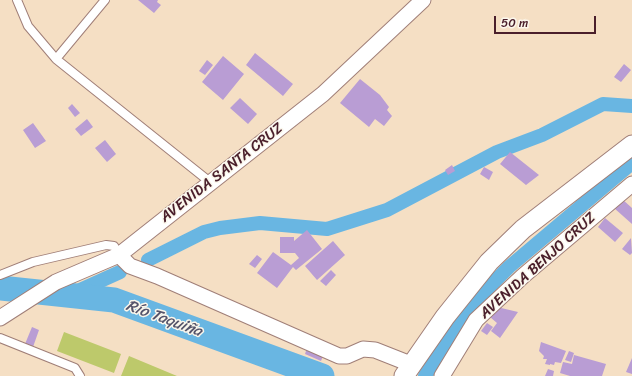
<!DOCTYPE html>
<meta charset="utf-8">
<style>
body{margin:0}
#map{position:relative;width:632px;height:376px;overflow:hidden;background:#f5dfc4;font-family:Sriracha,sans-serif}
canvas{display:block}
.scale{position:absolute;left:494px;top:16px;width:102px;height:18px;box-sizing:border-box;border:2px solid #4a1f2b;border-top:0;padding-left:5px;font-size:12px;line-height:14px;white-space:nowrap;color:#4a1f2b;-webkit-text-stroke:3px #fbf7ec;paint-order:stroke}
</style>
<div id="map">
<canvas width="632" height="376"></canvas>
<div class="scale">50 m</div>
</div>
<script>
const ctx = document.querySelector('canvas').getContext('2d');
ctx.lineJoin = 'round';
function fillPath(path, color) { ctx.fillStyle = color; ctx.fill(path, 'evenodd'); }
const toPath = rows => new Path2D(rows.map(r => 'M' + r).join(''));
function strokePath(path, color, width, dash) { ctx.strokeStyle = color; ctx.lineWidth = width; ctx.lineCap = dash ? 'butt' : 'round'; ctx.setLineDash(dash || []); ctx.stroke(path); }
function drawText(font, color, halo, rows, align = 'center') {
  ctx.font = font + ' Sriracha,sans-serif'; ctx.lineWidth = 3; ctx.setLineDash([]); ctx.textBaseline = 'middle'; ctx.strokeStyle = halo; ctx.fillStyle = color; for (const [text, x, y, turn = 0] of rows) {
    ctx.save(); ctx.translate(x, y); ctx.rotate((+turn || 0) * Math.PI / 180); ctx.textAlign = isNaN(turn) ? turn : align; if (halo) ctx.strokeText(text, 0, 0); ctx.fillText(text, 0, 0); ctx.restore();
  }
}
const green = toPath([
 [64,332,121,354,114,373,57,351],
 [129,356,177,376,121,376]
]);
const canal = toPath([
 [148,260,204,232,220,228,260,223,327,229,387,210,497,152,542,135,603,104,632,106],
 [67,296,120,272],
 [425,376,469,307,509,267,632,163]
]);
const river = toPath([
 [0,288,114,300,322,376]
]);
const building = toPath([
 [138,0,158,0,157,2,161,5,154,13],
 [255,53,293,84,283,96,246,65],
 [223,56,244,74,223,100,202,82],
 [207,60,213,65,205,75,199,71],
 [624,64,631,70,621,82,614,77],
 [360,79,380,95,389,107,387,110,392,116,384,126,375,119,369,127,340,103],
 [240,98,257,114,248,124,230,108],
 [72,104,80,113,75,117,68,108],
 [87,119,93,127,81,136,75,129],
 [33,123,46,141,35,148,23,130],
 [105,140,116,154,107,162,95,148],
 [510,152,539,175,526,185,500,164],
 [452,165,455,171,448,175,445,170],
 [484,167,493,172,489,180,480,174],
 [622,199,632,208,632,224,614,208],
 [605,218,623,233,615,242,598,227],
 [307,230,322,249,296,270,293,267,277,288,257,273,273,252,291,265,299,258,295,253,280,253,280,237,294,237,294,241],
 [631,238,632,253,630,255,622,249],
 [333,241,345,255,317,280,305,266],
 [257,255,262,259,255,268,249,264],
 [331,270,336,275,326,286,320,281],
 [497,307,518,312,500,338,491,331,497,323,490,317],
 [487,323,493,327,487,335,481,331],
 [32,327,39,330,33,347,25,344],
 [541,342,566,351,561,363,555,362,554,365,550,364,550,365,545,364,547,359,543,359,544,356,539,351],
 [308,345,325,351,321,361,305,354],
 [569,351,574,353,571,362,565,360],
 [574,355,606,364,602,376,570,376,560,373,563,362,572,364],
 [632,358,632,374,626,372],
 [548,369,554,371,553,376,545,376]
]);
const service = toPath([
 [17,0,28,26,56,59,210,182],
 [56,59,105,0],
 [0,275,33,262,106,245,114,246,119,255],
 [0,338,75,368,80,376]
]);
const minor = toPath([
 [119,255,130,266,157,276,339,356,347,356,363,349,375,350,413,365],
 [0,318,56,282,119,255,323,94,423,0],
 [442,376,476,320,523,276,632,184]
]);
const tertiary = toPath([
 [404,376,445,317,489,262,523,229,632,145]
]);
const streetNames = [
 ["AVENIDA SANTA CRUZ",222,173,-38],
 ["AVENIDA BENJO CRUZ",538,266,-42]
];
const waterNames = [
 ["Río Taquiña",164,319,20]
];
fillPath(green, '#bdc96b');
strokePath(canal, '#69b6e2', 14);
strokePath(river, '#69b6e2', 25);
fillPath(building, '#b99dd4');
strokePath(service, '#a07f78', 10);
strokePath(minor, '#a07f78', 17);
strokePath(tertiary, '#a07f78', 21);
strokePath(service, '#fff', 8);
strokePath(minor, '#fff', 15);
strokePath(tertiary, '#fff', 19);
drawText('15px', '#4a1f2b', '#fbf7ec', streetNames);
drawText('italic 16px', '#55546b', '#fbf7ec', waterNames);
</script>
